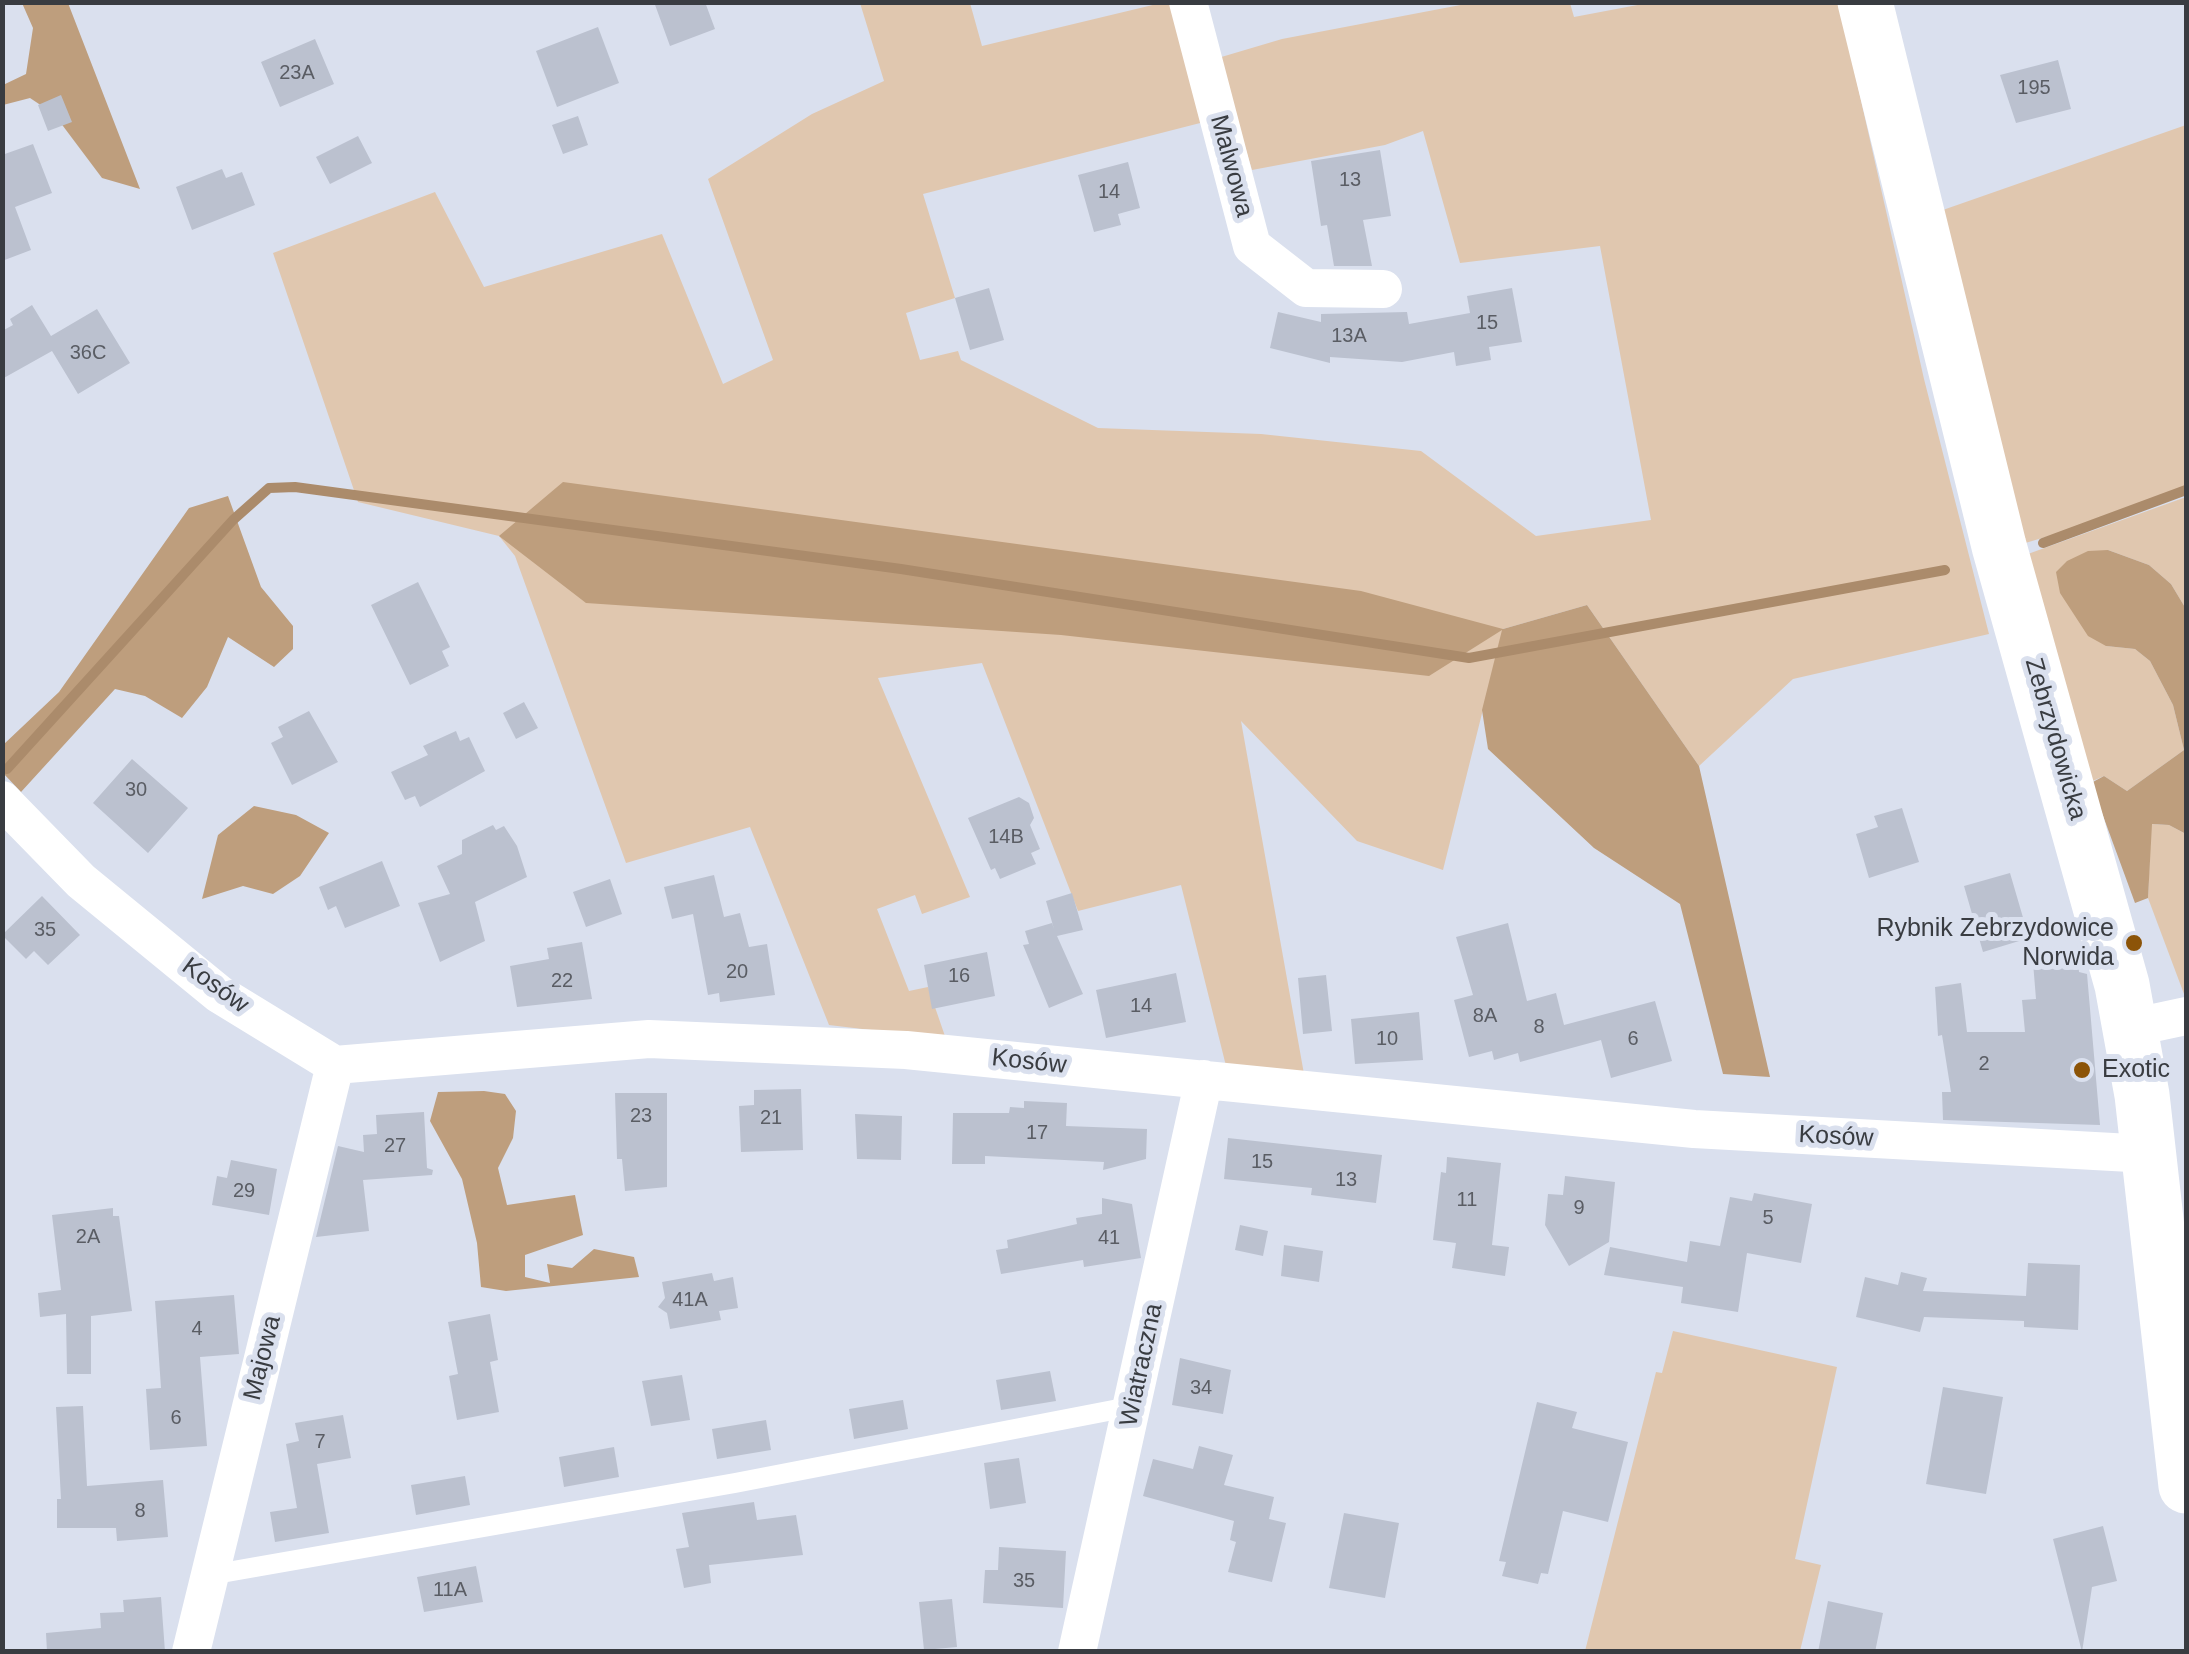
<!DOCTYPE html>
<meta charset="utf-8">
<style>
body{margin:0}
#map{position:relative;width:2189px;height:1654px;overflow:hidden;background:#dae0ee;font-family:Helvetica,sans-serif}
canvas{display:block}
.frame{position:absolute;inset:0;border:5px solid #393c41;pointer-events:none}
</style>
<div id="map">
<canvas width="2189" height="1654"></canvas>
<div class="frame"></div>
</div>
<script>
const ctx = document.querySelector('canvas').getContext('2d');
ctx.lineJoin = 'round';
function fillPath(path, color) { ctx.fillStyle = color; ctx.fill(path, 'evenodd'); }
const toPath = rows => new Path2D(rows.map(r => 'M' + r).join(''));
function strokePath(path, color, width, dash) { ctx.strokeStyle = color; ctx.lineWidth = width; ctx.lineCap = dash ? 'butt' : 'round'; ctx.setLineDash(dash || []); ctx.stroke(path); }
function drawText(font, color, halo, rows, align = 'center') {
  ctx.font = font + ' Helvetica,sans-serif'; ctx.lineWidth = 10; ctx.setLineDash([]); ctx.textBaseline = 'middle'; ctx.strokeStyle = halo; ctx.fillStyle = color; for (const [text, x, y, turn = 0] of rows) {
    ctx.save(); ctx.translate(x, y); ctx.rotate((+turn || 0) * Math.PI / 180); ctx.textAlign = isNaN(turn) ? turn : align; if (halo) ctx.strokeText(text, 0, 0); ctx.fillText(text, 0, 0); ctx.restore();
  }
}
const green = toPath([
 [860,3,970,3,982,46,1161,3,1181,3,1208,121,923,194,955,298,906,313,920,360,958,351,961,360,1098,428,1261,434,1421,451,1536,536,1651,520,1600,246,1460,263,1423,131,1385,145,1252,170,1218,58,1282,39,1471,3,1570,3,1574,17,1648,3,1839,3,1924,379,1989,634,1793,679,1699,766,1587,605,1503,629,1443,870,1357,841,1241,721,1304,1074,1226,1066,1181,885,1078,911,982,663,878,678,970,897,922,914,915,895,877,909,909,991,928,987,946,1039,829,1025,750,827,626,863,515,556,499,536,358,502,273,253,435,192,484,287,662,234,723,384,773,360,708,179,812,114,884,81],
 [2186,125,2186,495,2012,547,1940,211],
 [2186,497,2186,609,2171,584,2149,565,2108,550,2106,646,2135,649,2150,661,2173,705,2184,750,2127,791,2104,776,2086,784,2014,559],
 [2151,824,2169,825,2186,834,2184,994,2148,898],
 [1673,1331,1837,1367,1795,1559,1821,1565,1800,1651,1585,1651,1656,1372,1662,1373]
]);
const forest = toPath([
 [22,3,68,3,140,189,102,178,54,114,30,98,3,105,3,85,26,74,33,28],
 [563,482,1361,591,1503,629,1587,605,1699,766,1770,1077,1723,1074,1680,904,1594,848,1488,749,1482,710,1502,630,1429,676,1061,635,586,603,499,536],
 [228,496,261,587,293,626,293,649,274,667,228,637,207,687,182,718,145,696,115,689,21,792,3,773,3,745,59,692,189,508],
 [2108,550,2149,565,2171,584,2186,609,2186,834,2169,825,2152,824,2148,898,2135,903,2091,783,2104,776,2127,791,2184,750,2173,705,2150,661,2135,649,2106,646,2088,636,2060,593,2056,572,2067,561,2088,551],
 [254,806,296,815,329,833,300,876,273,894,243,886,202,899,218,835],
 [484,1091,505,1094,516,1111,513,1138,498,1168,507,1205,575,1195,583,1235,525,1255,525,1277,550,1283,547,1264,572,1268,594,1249,634,1257,639,1277,506,1291,481,1287,477,1243,462,1179,430,1121,438,1092]
]);
const stream = toPath([
 [2043,543,2186,490],
 [7,769,233,520,269,488,295,487,901,569,1469,658,1945,570]
]);
const building = toPath([
 [654,2,705,2,715,29,670,46],
 [598,27,619,83,557,107,536,51],
 [315,39,334,84,280,107,261,62],
 [2058,60,2071,109,2016,123,2000,75],
 [61,95,72,122,48,131,38,105],
 [578,116,588,145,563,154,552,125],
 [358,136,372,163,330,184,316,157],
 [33,144,52,193,15,207,31,250,2,261,2,155],
 [1380,150,1391,216,1363,220,1372,266,1334,266,1327,225,1321,226,1311,161],
 [1128,162,1140,208,1118,214,1121,225,1094,232,1078,175],
 [222,169,226,178,242,172,255,205,192,230,176,187],
 [989,288,1004,340,970,350,955,298],
 [1512,288,1522,342,1489,347,1491,360,1456,366,1454,352,1402,362,1330,357,1330,363,1270,348,1278,312,1321,322,1321,314,1407,312,1409,324,1470,313,1467,296],
 [32,305,51,336,97,309,130,363,78,394,52,351,2,379,2,331,13,325,10,319],
 [418,582,450,647,442,651,449,666,410,685,371,605],
 [524,702,538,728,516,739,503,713],
 [309,711,338,762,292,785,271,743,283,737,278,727],
 [456,731,460,741,469,737,485,771,420,807,415,796,405,800,391,772,428,755,423,746],
 [132,759,188,808,148,853,93,803],
 [1019,797,1029,803,1034,818,1030,825,1040,849,1031,853,1036,864,1000,879,995,868,991,870,968,818],
 [1902,808,1919,862,1869,878,1856,834,1878,827,1874,816],
 [493,825,496,830,504,826,517,846,527,877,475,902,485,941,440,962,418,903,450,894,437,866,462,854,462,840],
 [382,861,400,906,345,928,336,906,328,910,319,887],
 [2010,873,2029,938,1983,952,1964,886],
 [714,875,724,917,740,913,749,947,767,944,775,995,720,1002,719,993,708,995,693,914,672,919,664,887],
 [610,879,622,914,586,927,573,892],
 [1072,893,1083,930,1057,936,1083,994,1049,1008,1023,945,1029,944,1025,931,1052,923,1054,929,1046,901],
 [42,896,80,935,48,965,34,951,26,959,2,935],
 [1508,923,1527,1001,1556,993,1564,1025,1655,1001,1672,1061,1611,1078,1601,1040,1520,1062,1518,1053,1494,1060,1492,1051,1469,1057,1454,1000,1473,995,1456,937],
 [582,942,592,999,517,1007,510,966,549,959,547,948],
 [2077,947,2079,972,2087,974,2100,1125,1943,1120,1942,1092,1951,1092,1942,1035,1938,1036,1935,987,1961,983,1967,1032,2025,1032,2022,1000,2036,999,2032,950],
 [987,952,995,996,932,1009,924,965],
 [1176,973,1186,1022,1106,1038,1096,990],
 [1326,975,1332,1031,1303,1034,1298,978],
 [1419,1012,1423,1060,1355,1064,1351,1019],
 [801,1089,803,1150,741,1152,739,1106,754,1105,754,1090],
 [615,1093,667,1093,667,1187,625,1191,622,1159,617,1159],
 [1024,1101,1067,1103,1066,1126,1147,1129,1146,1159,1103,1170,1104,1162,985,1156,985,1164,952,1164,953,1113,1009,1113,1010,1107,1024,1108],
 [424,1112,427,1168,433,1170,432,1175,363,1180,369,1231,316,1237,338,1146,364,1152,363,1135,377,1134,376,1115],
 [855,1114,902,1116,901,1160,857,1159],
 [1228,1138,1382,1155,1376,1203,1311,1195,1312,1188,1224,1179],
 [1447,1157,1501,1163,1492,1245,1509,1247,1505,1276,1452,1268,1456,1243,1433,1240,1441,1172,1446,1173],
 [231,1160,277,1169,269,1215,212,1205,217,1176,227,1178],
 [1565,1176,1615,1182,1609,1242,1569,1266,1545,1225,1548,1194,1563,1195],
 [1754,1193,1812,1204,1801,1263,1747,1253,1738,1312,1681,1303,1683,1287,1604,1275,1610,1247,1687,1262,1690,1241,1720,1246,1730,1197,1752,1201],
 [1102,1198,1132,1204,1141,1258,1084,1267,1083,1260,1001,1274,996,1250,1008,1248,1007,1240,1077,1224,1076,1218,1102,1214],
 [113,1208,113,1216,119,1216,132,1311,91,1316,91,1374,67,1374,66,1314,40,1317,38,1293,61,1290,52,1215],
 [1240,1225,1268,1231,1263,1256,1235,1250],
 [1284,1245,1323,1251,1319,1282,1281,1276],
 [2028,1263,2080,1265,2078,1330,2024,1327,2024,1321,1924,1317,1920,1332,1856,1317,1865,1277,1898,1285,1901,1272,1927,1278,1923,1291,2026,1296],
 [712,1273,714,1281,733,1277,738,1308,719,1311,721,1320,670,1329,667,1313,658,1307,665,1298,662,1282],
 [234,1295,239,1354,200,1357,207,1446,150,1450,146,1389,161,1388,155,1301],
 [490,1314,498,1360,490,1362,499,1412,457,1420,449,1376,458,1374,448,1322],
 [1180,1358,1231,1370,1223,1414,1172,1405],
 [1050,1371,1056,1401,1001,1410,996,1380],
 [682,1375,690,1420,651,1426,642,1381],
 [1943,1387,2003,1397,1986,1494,1926,1484],
 [903,1400,908,1429,854,1439,849,1409],
 [1537,1402,1577,1412,1572,1428,1628,1442,1608,1522,1563,1511,1548,1574,1541,1573,1538,1584,1502,1576,1506,1562,1499,1561],
 [83,1406,87,1486,163,1480,168,1537,117,1541,116,1528,57,1528,57,1499,61,1499,56,1407],
 [343,1415,351,1458,317,1464,329,1533,275,1542,270,1512,297,1508,286,1444,299,1441,295,1423],
 [766,1420,771,1450,717,1459,712,1429],
 [1199,1446,1233,1455,1224,1485,1274,1497,1269,1519,1286,1523,1272,1582,1228,1572,1236,1542,1230,1540,1234,1521,1143,1496,1153,1459,1193,1469],
 [614,1447,619,1477,564,1487,559,1457],
 [1019,1458,1026,1503,990,1509,984,1463],
 [465,1476,470,1505,416,1515,411,1485],
 [754,1502,757,1520,796,1515,803,1555,709,1565,711,1583,684,1588,676,1549,689,1547,682,1513],
 [1344,1513,1399,1523,1385,1598,1329,1588],
 [2103,1526,2117,1581,2092,1587,2082,1652,2053,1539],
 [999,1547,1066,1551,1063,1608,983,1603,985,1570,998,1570],
 [476,1566,483,1602,424,1612,417,1577],
 [161,1597,165,1652,47,1652,46,1633,101,1628,100,1613,124,1612,123,1600],
 [952,1599,957,1647,924,1650,919,1602],
 [1828,1601,1883,1613,1875,1652,1818,1652]
]);
const lane = toPath([
 [210,1575,735,1483,1134,1406]
]);
const street = toPath([
 [1188,2,1252,246,1306,288,1383,289],
 [2,800,81,881,219,994,335,1065,649,1039,906,1050,1694,1129,2149,1154],
 [2130,1028,2186,1016],
 [191,1652,335,1065],
 [1077,1652,1204,1079]
]);
const secondary = toPath([
 [1865,2,1999,546,2122,985,2142,1095,2186,1486]
]);
const markers = [
 [2134,943,10,"#8c5408"],
 [2082,1070,10,"#8c5408"]
];
const numberNames = [
 ["23A",297,73],
 ["195",2034,88],
 ["13",1350,180],
 ["14",1109,192],
 ["15",1487,323],
 ["13A",1349,336],
 ["36C",88,353],
 ["30",136,790],
 ["14B",1006,837],
 ["35",45,930],
 ["20",737,972],
 ["16",959,976],
 ["22",562,981],
 ["14",1141,1006],
 ["8A",1485,1016],
 ["8",1539,1027],
 ["10",1387,1039],
 ["6",1633,1039],
 ["2",1984,1064],
 ["23",641,1116],
 ["21",771,1118],
 ["17",1037,1133],
 ["27",395,1146],
 ["15",1262,1162],
 ["13",1346,1180],
 ["29",244,1191],
 ["11",1467,1200],
 ["9",1579,1208],
 ["5",1768,1218],
 ["2A",88,1237],
 ["41",1109,1238],
 ["41A",690,1300],
 ["4",197,1329],
 ["34",1201,1388],
 ["6",176,1418],
 ["7",320,1442],
 ["8",140,1511],
 ["35",1024,1581],
 ["11A",450,1590]
];
const streetNames = [
 ["Malwowa",1231,166,75],
 ["Zebrzydowicka",2055,739,74],
 ["Kosów",215,986,36],
 ["Kosów",1029,1062,6],
 ["Kosów",1836,1137,3],
 ["Majowa",263,1358,-76],
 ["Wiatraczna",1142,1365,-78]
];
const poiNames = [
 ["Rybnik Zebrzydowice",2114,929],
 ["Norwida",2114,958],
 ["Exotic",2102,1070,"left"]
];
fillPath(green, '#e0c7af');
fillPath(forest, '#be9e7d');
strokePath(stream, '#ab8b6b', 10);
fillPath(building, '#bbc1cf');
strokePath(lane, '#fff', 20);
strokePath(street, '#fff', 38);
strokePath(secondary, '#fff', 55);
for (const [x, y, r, color] of markers) { const dot = new Path2D(); dot.arc(x, y, r, 0, 2 * Math.PI); ctx.fillStyle = color; ctx.fill(dot); strokePath(dot, '#dae0ee', 4); }
drawText('20px', '#5a5d64', null, numberNames);
drawText('25px', '#393c41', '#dae0ee', streetNames);
drawText('25px', '#393c41', '#dae0ee', poiNames, 'right');
</script>
